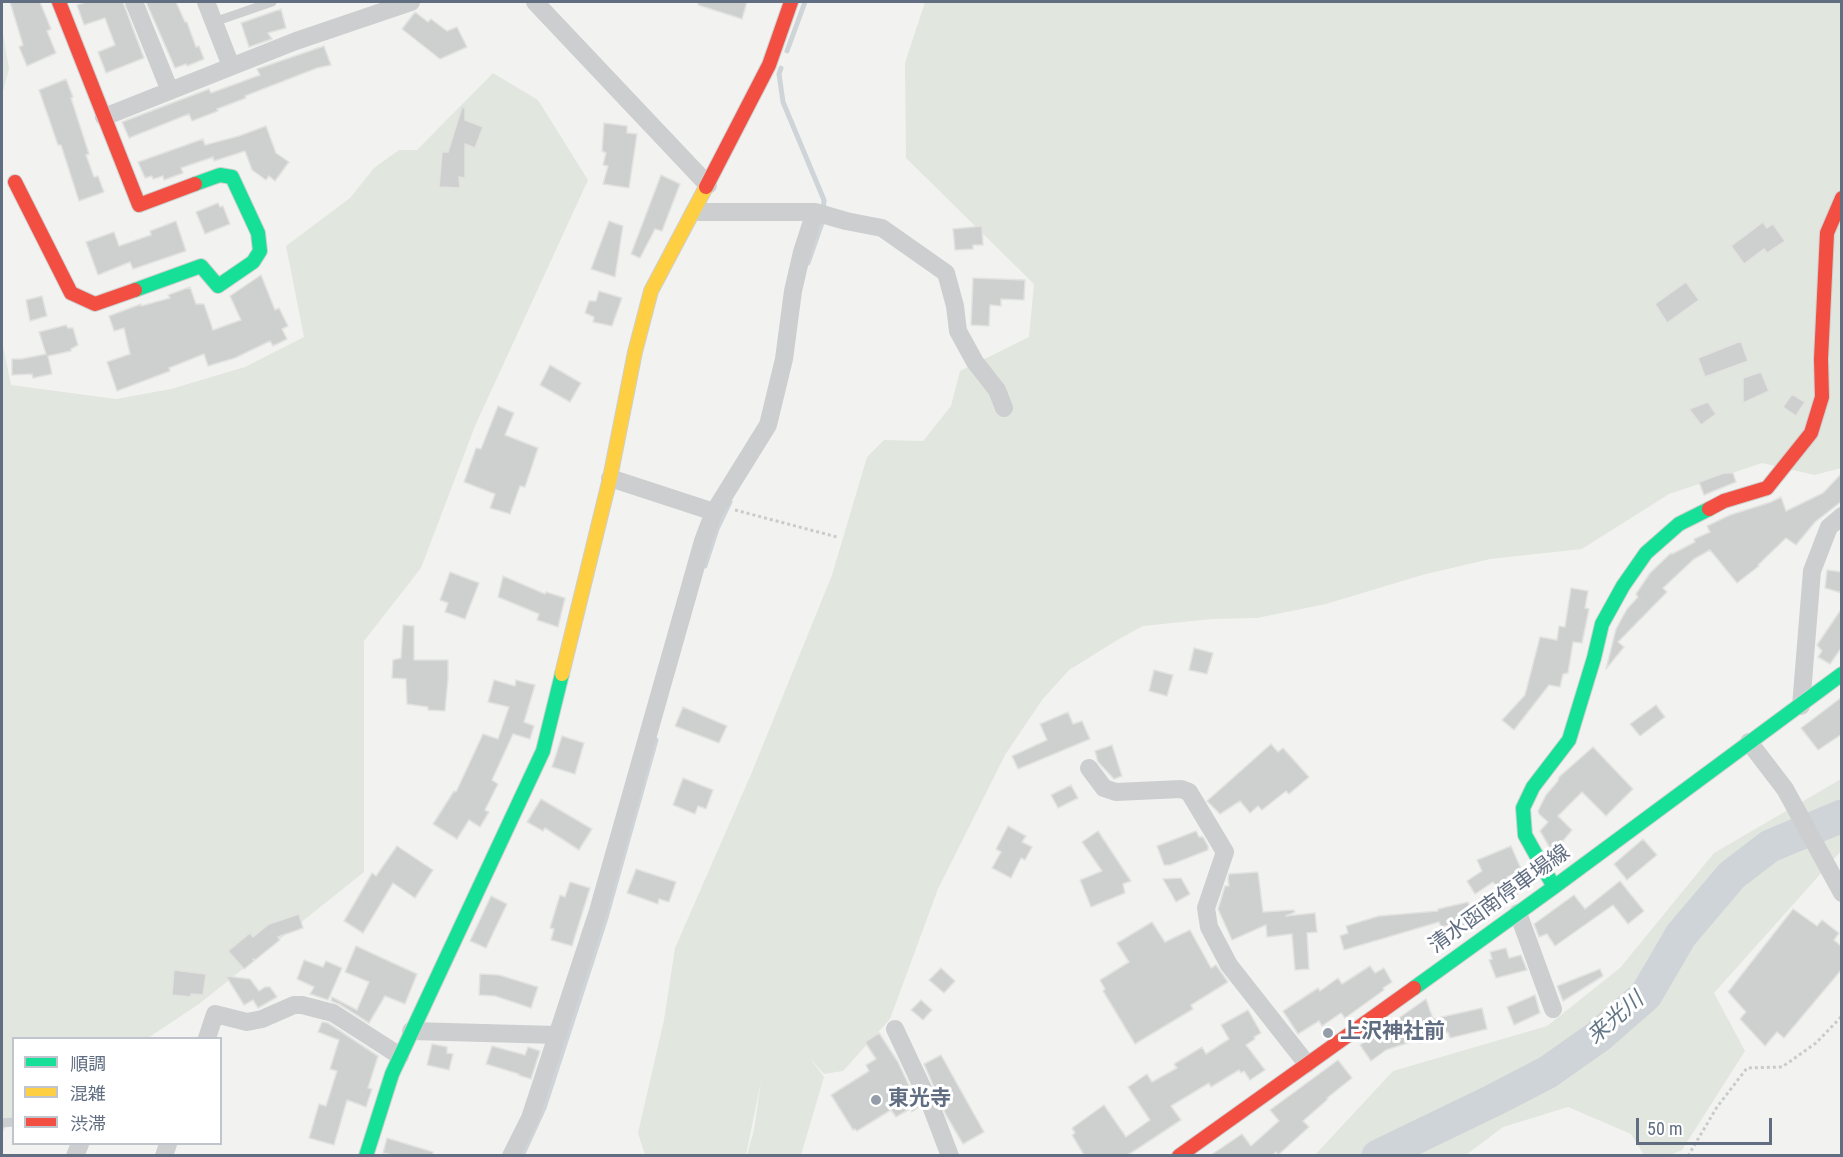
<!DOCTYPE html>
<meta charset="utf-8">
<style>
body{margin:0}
#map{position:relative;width:1843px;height:1157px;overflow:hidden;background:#f2f3f0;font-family:"Roboto Condensed","Noto Sans JP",sans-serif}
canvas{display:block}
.frame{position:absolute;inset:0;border:3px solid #616e82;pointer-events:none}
.legend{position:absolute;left:12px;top:1037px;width:210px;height:108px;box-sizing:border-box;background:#fff;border:2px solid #c0c5cd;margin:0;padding:8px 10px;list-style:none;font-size:18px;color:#616e82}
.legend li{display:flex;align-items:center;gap:12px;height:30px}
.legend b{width:30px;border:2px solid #c0c5cd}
.scale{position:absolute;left:1636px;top:1118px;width:136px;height:27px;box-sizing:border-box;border:3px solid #616e82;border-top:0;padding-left:8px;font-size:18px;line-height:21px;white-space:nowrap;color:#616e82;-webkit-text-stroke:4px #fff;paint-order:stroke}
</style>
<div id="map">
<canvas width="1843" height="1157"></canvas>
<div class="frame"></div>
<ul class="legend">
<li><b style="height:8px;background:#16e098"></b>順調</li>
<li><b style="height:8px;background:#ffcf43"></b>混雑</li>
<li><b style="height:8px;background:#f24e42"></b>渋滞</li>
</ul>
<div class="scale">50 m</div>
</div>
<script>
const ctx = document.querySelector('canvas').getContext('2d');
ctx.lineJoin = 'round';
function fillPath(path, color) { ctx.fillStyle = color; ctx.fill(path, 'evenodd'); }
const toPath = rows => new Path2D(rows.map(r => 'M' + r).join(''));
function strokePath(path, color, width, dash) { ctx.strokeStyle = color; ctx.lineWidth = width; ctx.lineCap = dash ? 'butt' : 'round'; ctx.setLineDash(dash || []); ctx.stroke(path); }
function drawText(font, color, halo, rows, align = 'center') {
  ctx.font = font + ' "Roboto Condensed","Noto Sans JP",sans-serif'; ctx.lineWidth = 6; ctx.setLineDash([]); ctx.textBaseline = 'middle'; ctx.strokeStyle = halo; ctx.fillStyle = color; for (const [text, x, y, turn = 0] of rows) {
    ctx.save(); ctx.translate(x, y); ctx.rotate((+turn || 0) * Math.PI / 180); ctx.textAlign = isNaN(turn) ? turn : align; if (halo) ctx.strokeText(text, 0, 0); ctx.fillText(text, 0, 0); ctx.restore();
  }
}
const green = toPath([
 [925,2,1841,2,1841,468,1815,475,1762,463,1669,494,1582,549,1490,559,1422,575,1326,604,1257,618,1212,619,1143,626,1119,639,1069,670,1042,700,1005,755,938,889,890,1019,843,1071,824,1074,810,1058,824,1077,801,1155,747,1155,754,1130,761,1081,746,1155,645,1155,638,1133,664,1020,675,948,752,772,832,575,867,457,884,440,923,441,951,406,960,371,1029,337,1034,284,906,158,905,63],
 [2,27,9,69,2,95],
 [493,73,538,100,588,180,475,426,421,568,364,641,364,872,199,1004,148,1038,14,1038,13,1116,2,1133,2,341,11,385,116,399,171,389,245,367,304,337,286,246,350,198,374,168,399,150,417,150],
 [1841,779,1841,851,1714,993,1745,1051,1682,1150,1670,1155,1644,1155,1631,1134,1568,1107,1503,1127,1466,1155,1314,1156,1393,1071,1547,1026,1620,968,1714,853]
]);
const stream = toPath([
 [787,51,805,2],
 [781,68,779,74,783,102,824,200,822,223,808,263],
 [705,566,717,529,730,502],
 [522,1156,544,1108,605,921,656,740]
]);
const river = toPath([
 [1378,1156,1494,1100,1548,1072,1599,1036,1646,995,1681,935,1732,875,1770,846,1842,816]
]);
const building = toPath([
 [10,2,40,2,51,29,47,31,56,53,27,66,19,47,23,45,10,2],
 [86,2,123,2,144,58,106,73,98,52,115,45,105,18,84,25,77,5,86,2],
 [146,2,176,2,185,22,187,22,196,47,199,46,204,59,187,66,186,64,175,68,146,2],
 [698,2,747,2,742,19,698,5,698,2],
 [281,9,286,28,268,33,272,39,249,47,241,23,281,9],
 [415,12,428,22,431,19,447,31,457,27,467,47,440,59,402,29,415,12],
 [324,46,331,65,317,68,245,96,246,98,217,109,218,111,192,121,189,114,129,138,122,122,209,89,211,93,260,75,257,69,324,46],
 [66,79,73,97,71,98,89,154,86,155,94,177,98,176,104,192,79,201,61,145,58,145,39,90,66,79],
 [462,107,465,108,465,120,483,127,475,148,465,144,465,178,459,177,460,188,439,187,442,152,448,152,462,107],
 [604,123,627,126,627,133,637,134,629,188,603,184,608,166,603,165,606,153,602,151,604,123],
 [266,126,276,153,289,162,275,181,269,176,266,180,252,170,245,151,214,161,213,157,181,168,183,173,164,180,163,176,153,179,152,176,145,178,138,162,203,139,205,145,239,136,266,126],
 [661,175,680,184,662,231,655,229,640,258,631,254,661,175],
 [218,203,220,207,223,206,230,224,205,234,196,212,218,203],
 [176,221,186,251,133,269,130,262,98,275,86,242,114,232,119,246,151,235,150,231,176,221],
 [609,221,623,226,615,277,591,269,609,221],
 [1763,222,1767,228,1773,224,1785,241,1767,253,1764,249,1744,264,1731,246,1763,222],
 [982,226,983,245,973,245,973,249,955,250,953,229,982,226],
 [261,275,275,310,279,308,288,326,282,329,287,339,273,346,270,341,235,358,208,366,204,354,169,368,170,371,117,391,107,362,130,354,124,328,114,331,109,316,141,304,141,306,170,298,168,295,190,287,196,304,204,304,213,330,241,320,230,296,261,275],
 [973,278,1025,280,1024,300,1001,299,1001,306,990,305,989,326,971,325,973,278],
 [1686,282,1699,300,1667,323,1655,304,1686,282],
 [599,291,622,298,612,326,593,322,594,317,585,313,589,301,596,301,599,291],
 [42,296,47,316,30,321,26,300,42,296],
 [66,325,68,328,73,328,78,345,71,349,71,351,48,356,52,374,33,378,32,374,12,375,12,359,21,359,46,354,39,332,66,325],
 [1741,341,1748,361,1705,377,1698,358,1741,341],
 [550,365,581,383,570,402,540,385,550,365],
 [1761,372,1769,391,1743,403,1743,378,1761,372],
 [1792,394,1805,402,1796,416,1783,407,1792,394],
 [1708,402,1716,414,1701,425,1689,409,1708,402],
 [498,406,514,413,505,435,538,448,525,487,520,486,510,514,490,508,495,494,464,482,476,448,481,449,498,406],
 [1724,473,1733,473,1736,482,1704,495,1699,482,1724,473],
 [1842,473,1842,501,1815,522,1796,545,1786,538,1758,565,1759,566,1737,583,1710,550,1694,559,1663,588,1667,592,1618,642,1624,647,1606,669,1616,629,1627,609,1638,597,1636,594,1650,573,1671,553,1672,554,1695,542,1694,539,1710,532,1707,526,1730,515,1771,502,1781,497,1786,511,1823,493,1842,473],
 [1827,570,1842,572,1842,593,1825,588,1827,570],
 [450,572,479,583,465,619,445,612,448,603,440,600,450,572],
 [503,576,545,594,546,592,565,598,558,627,537,620,539,614,498,597,503,576],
 [1571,588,1588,591,1585,608,1589,609,1582,643,1573,642,1568,673,1563,674,1560,687,1549,685,1514,730,1502,720,1525,695,1540,637,1557,640,1559,626,1565,627,1571,588],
 [1842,608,1842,647,1830,664,1818,657,1822,651,1817,645,1842,608],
 [403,625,414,626,414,660,448,660,448,678,445,711,428,710,428,707,407,704,406,679,392,678,393,660,401,658,403,625],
 [1194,648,1213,653,1207,674,1189,670,1194,648],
 [1154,670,1173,675,1167,696,1149,691,1154,670],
 [494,680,515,686,516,680,535,685,524,722,534,726,530,739,513,734,492,780,498,784,485,810,489,812,480,827,469,820,457,839,433,824,454,791,456,792,483,734,498,739,509,707,488,702,494,680],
 [1842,697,1842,734,1818,750,1801,728,1842,697],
 [1656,705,1665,717,1640,736,1630,724,1656,705],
 [683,707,727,726,719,743,675,726,683,707],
 [1068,712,1073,724,1082,721,1090,739,1018,769,1012,756,1047,740,1040,724,1068,712],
 [562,736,584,743,575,774,552,767,562,736],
 [1271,744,1278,752,1283,748,1309,777,1289,794,1286,791,1262,810,1258,806,1250,813,1240,801,1220,814,1207,801,1271,744],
 [1112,745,1122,776,1114,779,1098,762,1095,751,1112,745],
 [1593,747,1633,789,1606,816,1582,792,1558,816,1572,830,1553,853,1540,831,1548,822,1539,814,1538,811,1546,795,1558,781,1559,777,1593,747],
 [683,778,713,790,706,809,698,806,695,814,673,805,683,778],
 [1071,785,1078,798,1058,808,1051,795,1071,785],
 [541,799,592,829,579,850,545,828,543,831,527,822,541,799],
 [1008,826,1026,836,1022,842,1032,847,1025,860,1021,858,1011,878,992,868,1001,852,996,849,1008,826],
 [1098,831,1131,881,1123,884,1125,893,1091,907,1080,880,1102,871,1082,842,1098,831],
 [1196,831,1199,837,1203,837,1208,846,1208,850,1170,865,1164,865,1157,846,1196,831],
 [1643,839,1657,855,1627,880,1614,864,1643,839],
 [397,846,433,870,415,898,393,883,363,933,344,921,372,873,376,876,397,846],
 [1511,846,1522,871,1507,877,1518,894,1507,902,1493,882,1475,894,1467,881,1482,871,1477,860,1511,846],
 [636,869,676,882,669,902,659,899,658,904,627,893,636,869],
 [1258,872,1263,912,1294,910,1295,912,1286,916,1315,913,1317,932,1307,933,1309,969,1295,970,1292,934,1267,937,1266,925,1232,940,1218,909,1225,886,1229,886,1228,879,1229,874,1258,872],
 [1181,878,1190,894,1176,902,1163,879,1181,878],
 [1620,881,1644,911,1628,924,1613,905,1555,946,1547,934,1539,937,1534,924,1574,895,1585,909,1620,881],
 [570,882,590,888,572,946,551,940,554,929,550,928,560,895,565,897,570,882],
 [491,896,507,904,486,948,470,941,491,896],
 [1468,902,1476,924,1463,934,1459,923,1441,927,1439,922,1344,950,1340,936,1348,933,1346,926,1379,916,1438,911,1438,909,1468,902],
 [1793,909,1817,926,1822,920,1839,933,1834,940,1842,947,1842,969,1784,1038,1777,1032,1765,1046,1740,1019,1746,1012,1728,992,1793,909],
 [299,914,303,928,278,937,280,940,255,960,253,959,254,961,244,969,228,951,250,933,253,937,269,924,299,914],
 [1152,922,1165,942,1190,930,1211,968,1216,965,1228,982,1191,1005,1193,1009,1135,1044,1103,991,1105,989,1100,980,1129,962,1117,943,1152,922],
 [356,946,417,974,405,1004,385,996,369,1023,339,1004,331,1001,332,997,357,1010,369,982,345,972,356,946],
 [1506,948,1509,958,1521,955,1527,970,1496,978,1489,960,1492,959,1490,952,1506,948],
 [304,960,323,967,326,961,342,968,328,1000,310,994,314,987,297,979,304,960],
 [1370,966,1375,973,1384,968,1392,982,1383,988,1384,990,1345,1018,1341,1013,1322,1026,1319,1021,1298,1034,1283,1011,1318,988,1320,991,1338,978,1342,984,1370,966],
 [941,968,955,981,944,993,929,980,941,968],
 [1600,969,1603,976,1563,1001,1557,986,1600,969],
 [174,970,206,974,203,995,191,994,191,997,172,995,174,970],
 [480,974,499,975,538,987,531,1008,495,996,479,995,480,974],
 [226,976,250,979,259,991,265,987,270,987,277,997,258,1008,253,1000,244,1005,226,976],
 [1535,995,1540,1013,1514,1025,1507,1007,1535,995],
 [1426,999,1433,1019,1482,1008,1487,1029,1450,1038,1448,1032,1419,1043,1417,1040,1386,1050,1371,1061,1360,1045,1426,999],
 [921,1000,932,1010,923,1020,911,1010,921,1000],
 [1248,1010,1261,1033,1254,1037,1255,1039,1246,1045,1265,1070,1250,1080,1244,1071,1241,1073,1239,1070,1211,1087,1209,1083,1171,1106,1181,1120,1128,1155,1084,1155,1072,1135,1075,1133,1072,1128,1104,1105,1126,1137,1150,1120,1128,1087,1147,1074,1152,1082,1177,1068,1174,1064,1202,1047,1206,1054,1229,1039,1221,1025,1248,1010],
 [322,1022,328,1023,378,1056,368,1088,372,1089,366,1107,347,1100,334,1145,309,1138,319,1104,326,1106,337,1071,330,1069,339,1040,318,1032,322,1022],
 [879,1033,898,1062,919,1107,912,1112,910,1109,896,1117,891,1110,857,1131,855,1129,853,1130,831,1095,869,1071,866,1065,876,1059,865,1042,879,1033],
 [432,1044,447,1047,447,1053,453,1054,449,1070,427,1065,432,1044],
 [492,1046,525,1055,528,1047,540,1051,531,1079,518,1075,519,1074,486,1064,492,1046],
 [941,1055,984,1132,963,1144,946,1115,924,1064,941,1055],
 [1338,1060,1352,1078,1327,1098,1328,1099,1303,1121,1309,1127,1278,1155,1276,1152,1273,1155,1211,1155,1242,1134,1251,1146,1279,1121,1270,1110,1338,1060],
 [387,1138,433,1152,433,1155,392,1155,383,1153,387,1138]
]);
const path = toPath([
 [735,510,837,537],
 [1688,1156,1717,1107,1747,1068,1782,1067,1816,1043,1842,1016]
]);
const lane = toPath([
 [214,22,272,2],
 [2,1123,14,1122]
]);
const street = toPath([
 [134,2,170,91],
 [206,2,231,66],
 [535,2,708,185],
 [104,117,296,41,411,2],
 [694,212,815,212,846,221,882,228,946,273,955,306,958,331,975,362,997,390,1004,408],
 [610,478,714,512],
 [1801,706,1812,571,1829,527,1842,516],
 [1749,742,1785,789,1842,893],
 [1089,768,1104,788,1116,792,1181,789,1189,792,1225,852,1206,908,1209,927,1229,965,1307,1064],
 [1518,913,1553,1009],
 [895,1029,931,1106,950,1156],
 [411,1031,556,1035],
 [207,1038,215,1014,247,1022,262,1019,294,1005,302,1005,333,1013,400,1056],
 [75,1156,80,1144],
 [164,1156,168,1144],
 [511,1156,530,1118,598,911,703,541,714,512,768,425,784,359,793,291,802,252,815,212]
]);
const fast = toPath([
 [135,290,201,266,218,286,253,262,260,251,258,233,232,177,220,175,195,184],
 [1554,887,1525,835,1523,808,1533,787,1569,740,1594,658,1602,624,1623,586,1646,553,1679,524,1709,509],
 [1414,988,1554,887,1842,674],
 [366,1156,392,1074,543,751,562,674]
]);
const slow = toPath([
 [562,674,610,478,635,352,651,291,706,187]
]);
const jam = toPath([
 [59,2,139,205,195,184],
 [15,182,71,293,95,304,135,290],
 [706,187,769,65,791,2],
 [1709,509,1724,501,1767,488,1811,433,1822,397,1821,359,1827,233,1842,198],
 [1179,1156,1414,988]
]);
const markers = [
 [1328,1033,6,"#949da8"],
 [876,1100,6,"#949da8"]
];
const streetNames = [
 ["清水函南停車場線",1500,900,-36]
];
const poiNames = [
 ["上沢神社前",1340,1033],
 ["東光寺",888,1100]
];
const waterNames = [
 ["来光川",1616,1019,-41]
];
fillPath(green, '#e1e6de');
strokePath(stream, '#ced4d8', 5);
strokePath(river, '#ced4d8', 33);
fillPath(building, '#ced0d0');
strokePath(building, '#e2e2e0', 1.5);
strokePath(fast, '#ced0d0', 16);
strokePath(slow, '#ced0d0', 16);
strokePath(jam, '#ced0d0', 16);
strokePath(path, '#cacbcb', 3, [3, 3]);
strokePath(lane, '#cdcecf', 9);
strokePath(street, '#cdcecf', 18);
strokePath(fast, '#16e098', 14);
strokePath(slow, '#ffcf43', 14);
strokePath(jam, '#f24e42', 14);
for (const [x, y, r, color] of markers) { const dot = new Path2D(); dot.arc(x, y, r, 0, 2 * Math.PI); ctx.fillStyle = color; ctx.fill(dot); strokePath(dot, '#fff', 2); }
drawText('21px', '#616e82', '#fff', streetNames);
drawText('bold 21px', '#616e82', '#fff', poiNames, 'left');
drawText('italic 22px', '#627686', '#fff', waterNames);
</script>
